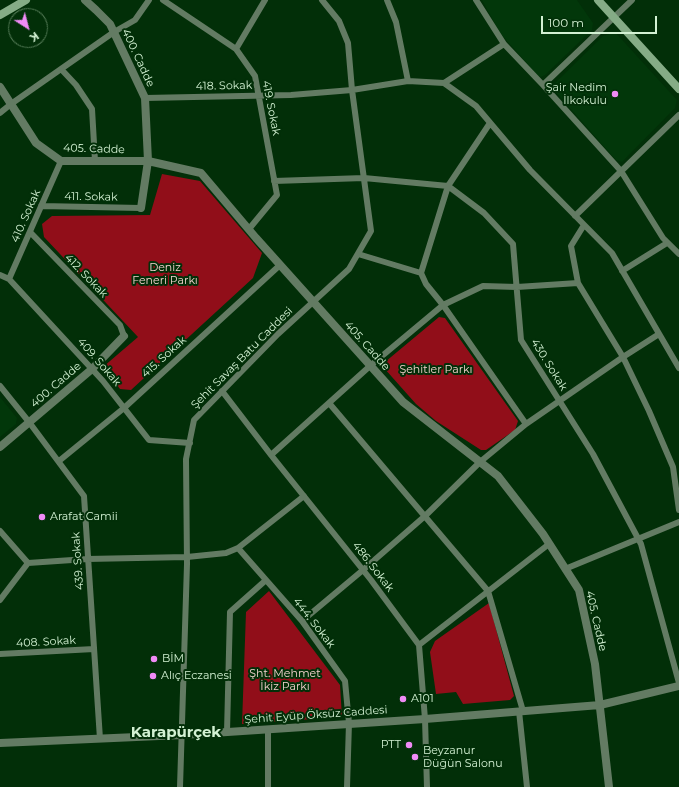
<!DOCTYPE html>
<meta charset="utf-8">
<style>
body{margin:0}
#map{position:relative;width:679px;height:787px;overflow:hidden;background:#022f08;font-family:Montserrat,sans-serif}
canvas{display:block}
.north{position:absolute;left:8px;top:8px;width:40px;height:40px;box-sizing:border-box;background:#022f08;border:1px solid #567d59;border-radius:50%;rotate:144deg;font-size:11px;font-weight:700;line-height:16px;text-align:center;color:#d3f1d3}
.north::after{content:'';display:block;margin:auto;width:14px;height:18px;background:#f08bf6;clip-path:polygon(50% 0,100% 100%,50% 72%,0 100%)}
.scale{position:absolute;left:541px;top:16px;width:116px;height:18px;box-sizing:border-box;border:2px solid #d3f1d3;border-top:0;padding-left:5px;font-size:12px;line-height:14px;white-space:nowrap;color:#d3f1d3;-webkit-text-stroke:3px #022f08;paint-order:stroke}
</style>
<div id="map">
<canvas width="679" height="787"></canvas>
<div class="north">K</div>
<div class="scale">100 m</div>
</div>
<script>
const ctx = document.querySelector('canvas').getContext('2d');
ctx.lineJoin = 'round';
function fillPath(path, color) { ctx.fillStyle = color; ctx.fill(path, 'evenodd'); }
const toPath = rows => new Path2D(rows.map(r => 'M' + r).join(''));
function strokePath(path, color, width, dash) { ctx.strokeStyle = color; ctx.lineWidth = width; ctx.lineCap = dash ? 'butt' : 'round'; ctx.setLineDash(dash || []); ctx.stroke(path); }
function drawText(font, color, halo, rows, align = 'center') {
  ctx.font = font + ' Montserrat,sans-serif'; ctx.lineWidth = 4; ctx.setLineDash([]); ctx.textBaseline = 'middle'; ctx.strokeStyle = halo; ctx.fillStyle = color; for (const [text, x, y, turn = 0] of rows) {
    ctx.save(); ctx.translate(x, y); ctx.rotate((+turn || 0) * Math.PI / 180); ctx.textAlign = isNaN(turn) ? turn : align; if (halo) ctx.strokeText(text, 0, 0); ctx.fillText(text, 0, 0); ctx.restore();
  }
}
const built = toPath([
 [482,0,577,0,593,23,592,30,545,75,541,77,538,76,500,33],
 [615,32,677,100,675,108,622,162,616,160,553,89,556,82,603,36],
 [0,397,17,418,16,424,0,437]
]);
const green = toPath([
 [162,174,200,181,262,253,253,278,131,390,120,389,103,367,138,337,44,237,42,224,52,216,150,215],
 [439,317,445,318,518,421,515,430,486,450,481,450,436,421,416,404,384,368,385,362],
 [269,591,340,685,342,717,242,724,246,612],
 [489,603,514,696,510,700,463,704,456,692,436,694,430,652,435,641]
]);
const minor = toPath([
 [163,0,236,49,255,76,277,195,249,229],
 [387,0,396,22,408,81],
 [476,0,504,44,543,85],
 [632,0,543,85,621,171,663,238,679,254],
 [236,49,265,0],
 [61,69,76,85,92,109,95,161],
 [444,83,476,106,530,170,612,253,679,368],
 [145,98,291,95,352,90,408,81,444,83,504,44],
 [0,113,11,104,61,69,114,32,135,20,149,0],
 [490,123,448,186,421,273,426,284,443,305,526,424],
 [274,181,364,178,448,186,484,213,513,244,521,340,593,454,641,544,679,683],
 [41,206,141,208],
 [575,216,679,115],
 [584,225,571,246,578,283,623,357,649,411,673,467,679,510],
 [30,232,120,325,124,336],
 [358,254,421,273],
 [622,271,667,243],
 [0,275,9,279,103,381,149,440,190,443],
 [9,279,61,161],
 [0,386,29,422,84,496,100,739],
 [222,391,271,455,371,580,419,645,425,719,427,787],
 [329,403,488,591,523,711],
 [271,455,370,366,443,305,483,286,517,287,578,283],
 [59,461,124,408,280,265],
 [0,531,28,563],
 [238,548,302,621,345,681,349,723,347,787],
 [565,569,679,522],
 [0,600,28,563,87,559,187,557,226,553,238,548,304,496],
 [302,621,363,570,425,516,480,462,526,424,623,357,659,334],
 [419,645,549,544],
 [0,654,94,649],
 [519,711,527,787],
 [227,732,230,612,266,580],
 [180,787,187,564,186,459,194,420,278,334,349,269,371,231,352,90,348,43,339,21,322,0],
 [268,787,268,729]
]);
const tertiary = toPath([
 [85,0,96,10,110,24,145,98,148,161,141,208],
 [0,87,36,143,61,161,148,161,201,173,256,238,403,402,498,476,543,534,579,590,595,664,609,787],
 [0,447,92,369,124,336],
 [0,743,182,735,425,719,600,705,679,686]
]);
const secondary = toPath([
 [598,0,679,89],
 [0,15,26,0]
]);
const markers = [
 [615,94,4,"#f08bf6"],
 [42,517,4,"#f08bf6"],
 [154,659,4,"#f08bf6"],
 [153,676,4,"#f08bf6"],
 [403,699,4,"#f08bf6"],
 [409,745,4,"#f08bf6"],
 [415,757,4,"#f08bf6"]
];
const streetNames = [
 ["400. Cadde",138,58,65],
 ["418. Sokak",224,86,-1],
 ["419. Sokak",271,108,79],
 ["405. Cadde",94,149,2],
 ["411. Sokak",91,197,1],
 ["410. Sokak",26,216,-66],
 ["412. Sokak",86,276,46],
 ["405. Cadde",367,346,48],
 ["415. Sokak",164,357,-42],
 ["Şehit Savaş Batu Caddesi",242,358,-45],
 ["409. Sokak",99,362,49],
 ["430. Sokak",549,365,58],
 ["400. Cadde",56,385,-41],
 ["439. Sokak",78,561,-94],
 ["486. Sokak",373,567,52],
 ["405. Cadde",596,621,77],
 ["444. Sokak",314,623,52],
 ["408. Sokak",46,642,-3],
 ["Şehit Eyüp Öksüz Caddesi",316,715,-4]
];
const poiNames = [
 ["Şair Nedim",607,88,"right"],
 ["İlkokulu",607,101,"right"],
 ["Arafat Camii",50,517],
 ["BİM",162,659],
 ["Alıç Eczanesi",161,676],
 ["A101",411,699],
 ["PTT",401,745,"right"],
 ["Beyzanur",423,751],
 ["Düğün Salonu",423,764]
];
const parkNames = [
 ["Deniz",165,268],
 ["Feneri Parkı",165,281],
 ["Şehitler Parkı",436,370],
 ["Şht. Mehmet",285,674],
 ["İkiz Parkı",285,687]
];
const districtNames = [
 ["Karapürçek",176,733]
];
fillPath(built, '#02370a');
fillPath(green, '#910e19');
strokePath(minor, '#637b63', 6);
strokePath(tertiary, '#637b63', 8);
strokePath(secondary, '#85ac86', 8);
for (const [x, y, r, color] of markers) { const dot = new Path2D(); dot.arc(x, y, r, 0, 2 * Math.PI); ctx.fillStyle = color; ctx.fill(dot); strokePath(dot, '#022f08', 1.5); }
drawText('11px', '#d3f1d3', '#022f08', streetNames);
drawText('11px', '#d3f1d3', '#022f08', poiNames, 'left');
drawText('11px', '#f5d3cf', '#022f08', parkNames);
drawText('bold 15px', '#d3f1d3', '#022f08', districtNames);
</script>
